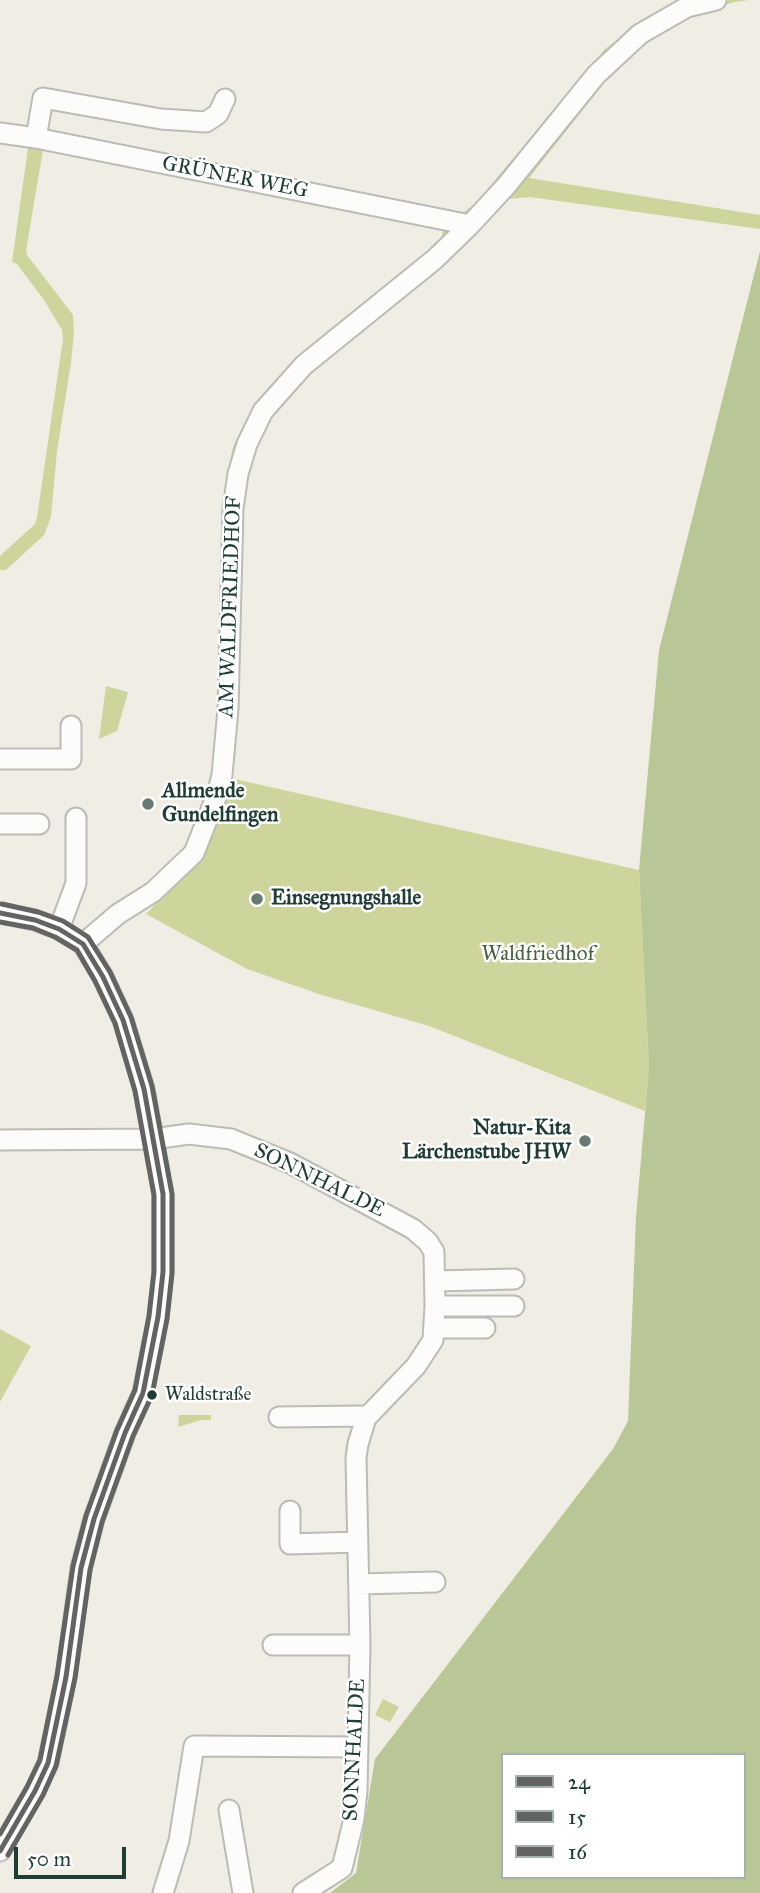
<!DOCTYPE html>
<meta charset="utf-8">
<style>
body{margin:0}
#map{position:relative;width:760px;height:1893px;overflow:hidden;background:#f0eee4;font-family:"IM FELL Great Primer",serif}
canvas{display:block}
.legend{position:absolute;left:501px;top:1753px;width:245px;height:126px;box-sizing:border-box;background:#fff;border:2px solid #a5b1ae;margin:0;padding:9px 12px;list-style:none;font-size:21px;color:#1f3d34}
.legend li{display:flex;align-items:center;gap:14px;height:35px}
.legend b{width:35px;border:2px solid #a5b1ae}
.scale{position:absolute;left:14px;top:1847px;width:112px;height:32px;box-sizing:border-box;border:4px solid #1f3d34;border-top:0;padding-left:9px;font-size:21px;line-height:24px;white-space:nowrap;color:#1f3d34;-webkit-text-stroke:5px #fff;paint-order:stroke}
</style>
<div id="map">
<canvas width="760" height="1893"></canvas>
<ul class="legend">
<li><b style="height:9px;background:#646363"></b>24</li>
<li><b style="height:9px;background:#646363"></b>15</li>
<li><b style="height:9px;background:#646363"></b>16</li>
</ul>
<div class="scale">50 m</div>
</div>
<script>
const ctx = document.querySelector('canvas').getContext('2d');
ctx.lineJoin = 'round';
function fillPath(path, color) { ctx.fillStyle = color; ctx.fill(path, 'evenodd'); }
const toPath = rows => new Path2D(rows.map(r => 'M' + r).join(''));
function strokePath(path, color, width, dash) { ctx.strokeStyle = color; ctx.lineWidth = width; ctx.lineCap = dash ? 'butt' : 'round'; ctx.setLineDash(dash || []); ctx.stroke(path); }
function drawText(font, color, halo, rows, align = 'center') {
  ctx.font = font + ' "IM FELL Great Primer",serif'; ctx.lineWidth = 5; ctx.setLineDash([]); ctx.textBaseline = 'middle'; ctx.strokeStyle = halo; ctx.fillStyle = color; for (const [text, x, y, turn = 0] of rows) {
    ctx.save(); ctx.translate(x, y); ctx.rotate((+turn || 0) * Math.PI / 180); ctx.textAlign = isNaN(turn) ? turn : align; if (halo) ctx.strokeText(text, 0, 0); ctx.fillText(text, 0, 0); ctx.restore();
  }
}
const green = toPath([
 [683,0,749,0,735,2,693,15,659,31,624,58,529,178,760,215,760,229,530,197,509,199,460,245,292,389,269,422,249,466,222,567,224,502,231,456,233,447,245,422,269,387,307,348,441,240,444,227,48,147,43,150,26,251,27,255,73,315,74,332,71,363,57,451,51,516,48,525,44,535,6,570,0,570,0,556,35,524,37,517,63,339,62,330,44,300,17,264,12,262,28,148,17,129,26,127,34,121,47,123,49,132,456,214,464,212,475,204,605,49,632,29],
 [106,686,128,692,117,731,99,739],
 [230,778,639,870,649,1067,645,1111,429,1026,319,994,247,969,146,914,205,853],
 [0,1329,31,1346,0,1402],
 [179,1415,211,1415,211,1420,201,1420,178,1427],
 [383,1699,399,1707,390,1722,375,1715]
]);
const forest = toPath([
 [760,251,760,1893,330,1893,356,1873,375,1759,613,1449,628,1421,636,1217,649,1067,639,870,659,650],
 [503,1755,744,1755,744,1877,503,1877]
]);
const minor = toPath([
 [0,133,36,138,470,225],
 [36,138,43,98,161,119,206,122,218,114,225,99],
 [0,759,71,759,71,726],
 [0,824,39,824],
 [0,913,35,920,59,929,83,944,103,977,123,1020,144,1089,163,1194,163,1272,158,1317,143,1393,125,1433,94,1519,81,1568,66,1677,48,1763,35,1791,0,1851],
 [59,929,76,883,76,818],
 [83,944,118,914,153,892,194,853,218,792,222,775,228,709,233,508,238,474,247,444,263,411,304,365,435,259,470,225,506,186,596,75,640,34,687,7,716,0],
 [0,1140,153,1139,189,1134,231,1139,290,1163,413,1229,428,1242,434,1252,435,1306,433,1340,416,1366,366,1418,358,1444,356,1458,360,1645,357,1791,354,1819,342,1868,303,1893],
 [436,1281,514,1279],
 [435,1306,514,1306],
 [435,1328,485,1328],
 [279,1417,362,1416,366,1418],
 [290,1511,290,1544,358,1542],
 [359,1584,435,1582],
 [273,1645,360,1645],
 [229,1810,243,1893],
 [163,1893,179,1841,194,1746,358,1747]
]);
const bus1 = toPath([
 [0,913,35,920,59,929,83,944,103,977,123,1020,144,1089,163,1194,163,1272,158,1317,143,1393,125,1433,94,1519,81,1568,66,1677,48,1763,35,1791,0,1851]
]);
const bus2 = toPath([
 [0,922,33,928,55,937,77,950,95,981,115,1023,135,1091,154,1195,154,1272,149,1316,135,1390,117,1430,86,1516,73,1566,57,1676,40,1760,27,1787,0,1834]
]);
const bus3 = toPath([
 [2,904,38,912,63,921,88,937,110,972,131,1017,152,1086,172,1194,172,1273,167,1319,152,1395,133,1436,102,1522,90,1570,75,1678,56,1766,43,1795,8,1855]
]);
const markers = [
 [148,804,7,"#687b72"],
 [257,899,7,"#687b72"],
 [585,1141,7,"#687b72"],
 [152,1395,6,"#1f3d34"]
];
const busNames = [
 ["Waldstraße",165,1395]
];
const streetNames = [
 ["GRÜNER WEG",235,178,11],
 ["AM WALDFRIEDHOF",231,607,-88],
 ["SONNHALDE",319,1181,26],
 ["SONNHALDE",355,1750,-87]
];
const poiNames = [
 ["Allmende",162,792],
 ["Gundelfingen",162,816],
 ["Einsegnungshalle",271,899],
 ["Natur-Kita",571,1129,"right"],
 ["Lärchenstube JHW",571,1153,"right"]
];
const parkNames = [
 ["Waldfriedhof",538,955]
];
fillPath(green, '#cdd49c');
fillPath(forest, '#b9c696');
strokePath(minor, '#babcb5', 23);
strokePath(minor, '#fdfcfb', 19);
strokePath(bus1, '#646363', 5);
strokePath(bus2, '#646363', 5);
strokePath(bus3, '#646363', 5);
for (const [x, y, r, color] of markers) { const dot = new Path2D(); dot.arc(x, y, r, 0, 2 * Math.PI); ctx.fillStyle = color; ctx.fill(dot); strokePath(dot, '#fff', 2.5); }
drawText('19px', '#1f3d34', '#fff', busNames, 'left');
drawText('21px', '#1f3d34', '#fff', streetNames);
drawText('bold 21px', '#1f3d34', '#fff', poiNames, 'left');
drawText('21px', '#4b6442', '#fff', parkNames);
</script>
